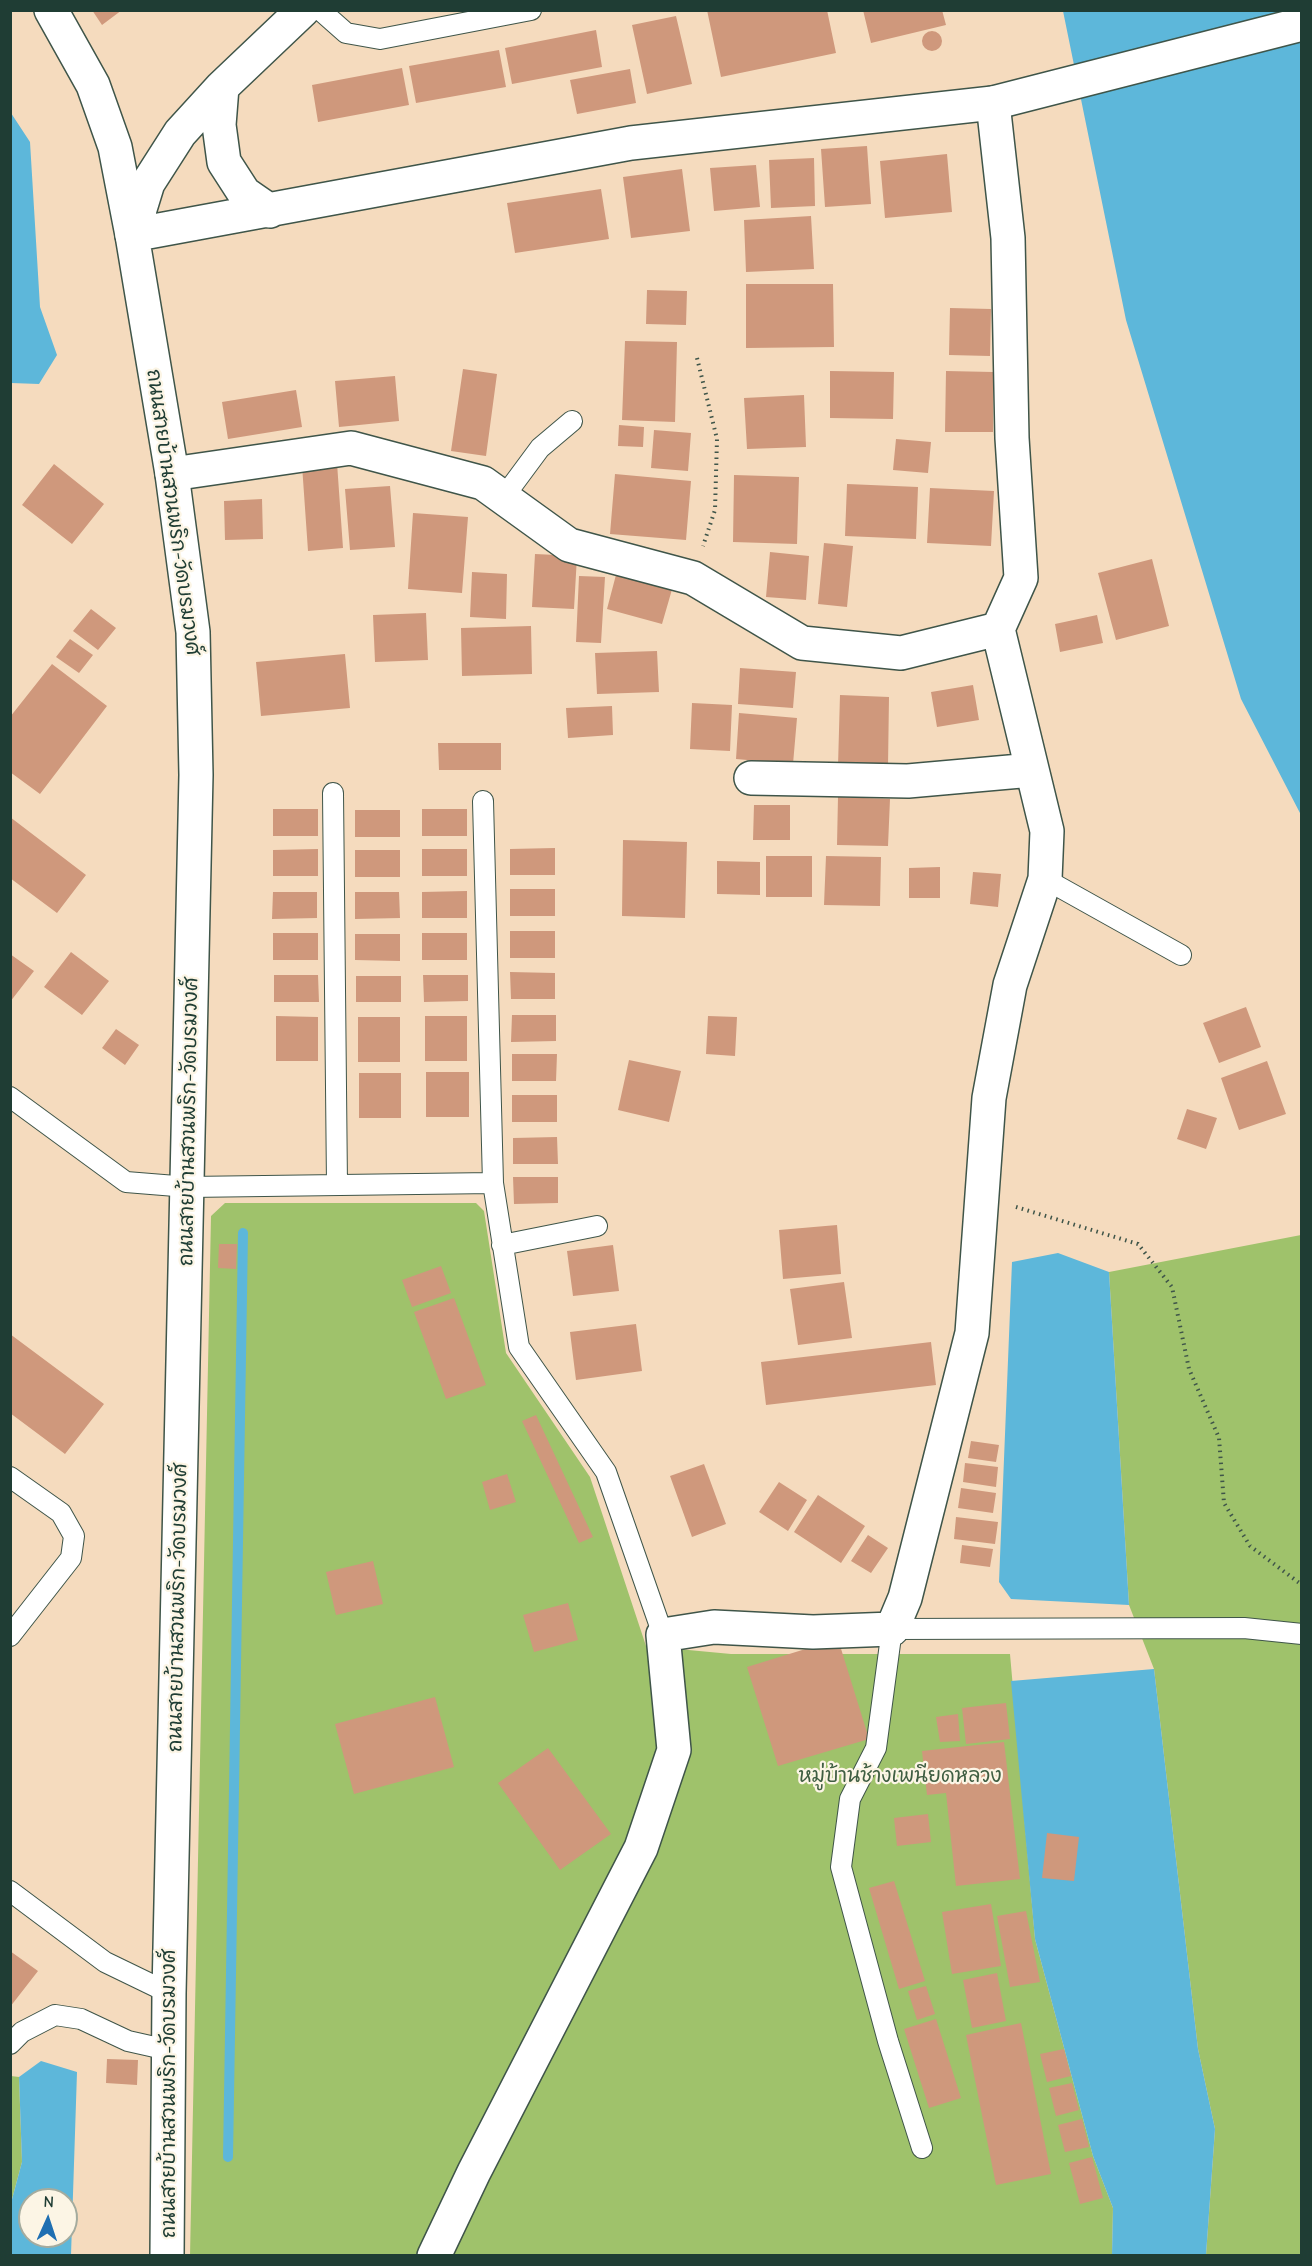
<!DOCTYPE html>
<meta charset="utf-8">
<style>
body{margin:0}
#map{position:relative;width:1312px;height:2266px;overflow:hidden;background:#f5dbbe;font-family:"Comic Neue",sans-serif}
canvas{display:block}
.frame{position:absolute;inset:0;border:12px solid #1f3d34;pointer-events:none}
.north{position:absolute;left:18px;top:2188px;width:60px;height:60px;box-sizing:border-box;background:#fcf5e5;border:2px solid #a4ab9e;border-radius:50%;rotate:3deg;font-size:16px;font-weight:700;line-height:24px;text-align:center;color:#1f3d34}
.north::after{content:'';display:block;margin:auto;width:21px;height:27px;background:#1f6fb2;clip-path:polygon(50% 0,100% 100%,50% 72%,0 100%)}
</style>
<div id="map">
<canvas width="1312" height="2266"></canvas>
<div class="frame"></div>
<div class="north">N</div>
</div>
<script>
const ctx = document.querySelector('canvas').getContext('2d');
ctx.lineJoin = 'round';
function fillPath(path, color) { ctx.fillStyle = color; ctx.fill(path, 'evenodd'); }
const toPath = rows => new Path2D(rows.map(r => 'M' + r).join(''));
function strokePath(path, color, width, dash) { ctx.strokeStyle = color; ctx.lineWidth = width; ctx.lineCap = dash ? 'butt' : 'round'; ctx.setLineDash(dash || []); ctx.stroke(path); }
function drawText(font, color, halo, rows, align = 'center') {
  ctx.font = font + ' "Comic Neue","Playpen Sans Thai",sans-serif'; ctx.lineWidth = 4.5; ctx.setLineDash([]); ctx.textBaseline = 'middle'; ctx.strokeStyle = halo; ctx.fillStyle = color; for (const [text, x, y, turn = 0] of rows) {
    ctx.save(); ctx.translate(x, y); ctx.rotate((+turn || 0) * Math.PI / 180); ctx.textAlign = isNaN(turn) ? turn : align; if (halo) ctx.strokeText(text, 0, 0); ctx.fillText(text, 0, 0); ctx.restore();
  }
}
const green = toPath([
 [225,1203,476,1203,484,1211,506,1353,590,1477,646,1646,731,1654,1010,1654,1035,1939,1093,2156,1113,2208,1112,2255,190,2256,211,1216],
 [1301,1235,1301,2255,1206,2255,1215,2129,1198,2049,1154,1669,1129,1605,1109,1272],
 [11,2076,19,2077,22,2162,11,2203]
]);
const water = toPath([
 [1063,11,1301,11,1301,815,1241,699,1126,320],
 [11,113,30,142,40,307,57,355,39,384,11,383],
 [1058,1253,1109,1272,1129,1605,1011,1599,999,1582,1012,1262],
 [1154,1669,1198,2049,1215,2129,1206,2255,1112,2255,1113,2208,1093,2156,1035,1939,1011,1681],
 [41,2061,77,2072,71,2255,11,2255,11,2203,22,2162,19,2077],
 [30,2200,66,2200,66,2236,30,2236]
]);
const stream = toPath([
 [228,2157,243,1233]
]);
const building = toPath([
 [92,10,122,10,102,25],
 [707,10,827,10,836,53,721,77],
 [863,10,942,10,946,25,871,43],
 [676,16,692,84,647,94,632,25],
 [596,30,602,67,512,84,505,48],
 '922 41a10 10 0 1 1 20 0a10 10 0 1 1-20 0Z',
 [499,50,506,87,416,103,409,66],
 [402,68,409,105,318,122,312,85],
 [630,69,636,103,577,114,570,80],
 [867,146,871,204,825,207,821,149],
 [947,154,952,212,885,218,880,161],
 [814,158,815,206,771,208,769,160],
 [756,165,760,207,714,211,710,168],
 [682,169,690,231,631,238,623,177],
 [601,189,609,239,515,253,507,203],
 [811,216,814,269,746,272,744,220],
 [746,284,833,284,834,347,746,348],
 [647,290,687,291,686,325,646,324],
 [950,308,991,309,990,356,949,355],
 [625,341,677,342,675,422,622,420],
 [463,369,497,374,486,456,451,451],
 [830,371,894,372,893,419,830,418],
 [946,371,993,372,993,432,945,432],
 [395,376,399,421,339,427,335,381],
 [296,390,302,427,228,439,222,402],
 [804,395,806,447,747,449,744,398],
 [619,425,644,427,643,447,618,446],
 [654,430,691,433,688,471,651,468],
 [896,439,931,442,928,473,893,470],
 [337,463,343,548,308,551,302,465],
 [54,464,104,504,72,544,22,505],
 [615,474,691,481,686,540,610,534],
 [734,475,799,477,797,544,733,542],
 [847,484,918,487,916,539,845,536],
 [390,486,395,547,350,550,345,489],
 [930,488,994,491,991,546,927,543],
 [262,499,263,539,225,540,224,501],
 [413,513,468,517,462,593,408,589],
 [824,543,853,546,847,607,818,604],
 [770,552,809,556,806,600,766,597],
 [535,554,577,556,574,609,532,607],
 [1152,559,1169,626,1116,640,1098,573],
 [617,571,673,586,662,624,607,609],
 [472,572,507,574,506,619,470,617],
 [579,576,605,577,601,643,576,642],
 [91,609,116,628,98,650,73,631],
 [426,613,428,660,375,662,373,615],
 [1097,615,1103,643,1060,652,1055,624],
 [531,626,532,674,462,676,461,628],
 [70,639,93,655,79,673,56,657],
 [657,651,659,692,597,694,595,653],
 [345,654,350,708,261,716,256,662],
 [52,664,107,706,40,794,10,772,10,717],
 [740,668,796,672,793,708,738,704],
 [973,685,979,720,937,727,931,692],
 [840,695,889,697,888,766,838,766],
 [692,703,732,705,730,751,690,749],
 [612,706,613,735,568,738,566,708],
 [739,713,797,718,793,764,736,759],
 [438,743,501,743,501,770,439,770],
 [838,797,890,799,888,846,837,845],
 [754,805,790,805,790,840,753,840],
 [273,809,318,809,318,836,273,836],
 [422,809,467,809,467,836,422,836],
 [355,810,400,810,400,837,355,837],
 [10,817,86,875,57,913,10,878],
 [623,840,687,842,685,918,622,916],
 [555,848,555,875,510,875,510,849],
 [318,849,318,876,273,876,273,850],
 [422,849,467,849,467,876,422,876],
 [355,850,400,850,400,877,355,877],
 [766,856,812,856,812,897,766,897],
 [826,856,881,857,880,906,824,905],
 [717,861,760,862,760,895,717,894],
 [940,867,940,898,909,898,909,868],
 [973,872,1001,874,998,907,970,904],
 [510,889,555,889,555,916,510,916],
 [467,891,467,918,422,918,422,892],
 [273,892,317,892,317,918,272,919],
 [355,892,399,892,400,918,355,919],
 [510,931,555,931,555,958,510,958],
 [273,933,318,933,318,960,273,960],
 [422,933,467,933,467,960,422,960],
 [355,934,400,934,400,961,355,960],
 [71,952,109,981,82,1015,44,987],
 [10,954,34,971,10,1002],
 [510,972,555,973,555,999,511,999],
 [274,975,318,975,319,1002,274,1002],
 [423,975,468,975,468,1001,424,1002],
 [356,976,401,976,401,1002,356,1002],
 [1246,1007,1261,1047,1219,1063,1203,1023],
 [512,1015,556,1015,556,1041,511,1042],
 [276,1016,318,1017,318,1061,276,1061],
 [425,1016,467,1016,467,1061,425,1061],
 [708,1016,737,1017,735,1056,706,1054],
 [358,1017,400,1017,400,1062,358,1062],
 [116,1029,139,1045,125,1065,102,1048],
 [512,1054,557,1054,556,1081,512,1081],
 [629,1060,681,1071,669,1122,618,1110],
 [1267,1061,1286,1114,1239,1130,1221,1078],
 [426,1072,469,1072,469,1117,426,1117],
 [359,1073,401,1073,401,1118,359,1118],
 [512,1095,557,1095,557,1122,512,1122],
 [1187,1109,1217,1118,1206,1149,1177,1139],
 [557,1137,558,1164,513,1164,513,1138],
 [513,1177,558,1177,558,1203,514,1204],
 [837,1225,841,1274,783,1279,779,1230],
 [219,1244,237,1244,236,1269,218,1268],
 [613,1245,619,1291,573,1296,567,1251],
 [441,1266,451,1293,412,1307,402,1280],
 [844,1282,852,1338,798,1345,790,1289],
 [454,1298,486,1385,446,1399,414,1312],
 [636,1324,642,1371,576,1380,570,1332],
 [10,1334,104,1404,65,1454,10,1413],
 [931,1342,936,1385,766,1405,761,1362],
 [536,1415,593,1537,579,1543,522,1421],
 [971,1441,999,1445,996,1462,968,1458],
 [965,1463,998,1467,996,1487,963,1482],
 [704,1464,726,1524,692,1537,670,1476],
 [507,1474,516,1502,490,1510,482,1482],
 [779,1482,807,1500,788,1531,759,1512],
 [961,1488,996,1493,993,1513,958,1508],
 [818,1495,865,1526,841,1563,794,1532],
 [956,1517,998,1522,995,1544,954,1539],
 [868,1535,888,1548,871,1573,851,1561],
 [962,1545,993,1549,990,1567,960,1563],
 [373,1561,383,1604,336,1615,326,1572],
 [568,1603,578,1640,534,1652,523,1615],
 [838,1639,869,1739,778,1766,747,1667],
 [435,1697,454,1767,354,1794,335,1724],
 [1006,1703,1010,1739,966,1744,962,1708],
 [958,1714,960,1741,940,1742,936,1717],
 [1004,1742,1020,1879,956,1886,946,1793,927,1795,922,1751],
 [548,1748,611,1834,560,1870,498,1783],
 [928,1814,931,1842,897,1846,894,1818],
 [1047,1833,1079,1837,1074,1881,1042,1878],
 [894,1881,925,1981,899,1989,869,1888],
 [991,1904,1001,1966,952,1974,942,1912],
 [1026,1911,1040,1982,1010,1987,997,1916],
 [10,1951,38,1971,10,2007],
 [997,1973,1006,2021,972,2028,963,1980],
 [926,1986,935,2014,917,2020,908,1991],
 [936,2019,961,2098,929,2108,904,2029],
 [1021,2023,1051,2174,996,2185,966,2035],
 [1064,2049,1071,2076,1047,2082,1040,2054],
 [107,2059,138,2060,137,2085,106,2083],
 [1072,2083,1079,2110,1056,2116,1049,2088],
 [1082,2119,1089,2147,1065,2152,1058,2125],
 [1092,2157,1103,2198,1080,2204,1069,2163]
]);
const path = toPath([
 [697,358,717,439,715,510,703,546],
 [1016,1207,1138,1244,1172,1287,1189,1369,1219,1438,1224,1503,1250,1546,1302,1585]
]);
const service = toPath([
 [320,10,346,33,380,39,531,10],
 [503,498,540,448,572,421],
 [333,793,337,1185],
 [483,801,493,1183,519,1347,606,1472,663,1635],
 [1045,879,1181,955],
 [10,1097,126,1182,188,1187,493,1183],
 [502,1245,597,1226],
 [10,1477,61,1513,74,1536,71,1558,10,1636],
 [10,1891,105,1962,169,1993],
 [10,2044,22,2032,55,2015,81,2019,128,2041,168,2050],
 [922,2148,888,2041,841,1867,850,1799,876,1748,892,1629,1244,1628,1302,1634]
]);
const minor = toPath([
 [51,10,93,85,115,147,132,235],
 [172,474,351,448,483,483,569,545,693,578,802,643,901,653,998,629,1021,578,1012,438,1008,238,993,103],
 [751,778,908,781,1032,770],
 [434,2256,474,2172,641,1848,674,1750,663,1635,714,1627,813,1632,892,1629,905,1598,972,1333,989,1098,1010,985,1045,879,1047,831,998,629]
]);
const tertiary = toPath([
 [222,87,219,125,224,162,244,193,270,211],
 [132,235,631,143,993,103,1302,24],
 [167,2256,169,1993,196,775,193,632,172,474,132,235,148,183,180,133,222,87,303,10]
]);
const streetNames = [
 ["ถนนสายบ้านสวนพริก-วัดบรมวงศ์",173,512,82],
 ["ถนนสายบ้านสวนพริก-วัดบรมวงศ์",189,1122,-89],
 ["ถนนสายบ้านสวนพริก-วัดบรมวงศ์",178,1608,-89],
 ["ถนนสายบ้านสวนพริก-วัดบรมวงศ์",169,2094,-90]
];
const parkNames = [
 ["หมู่บ้านช้างเพนียดหลวง",900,1776]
];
fillPath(green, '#9fc26b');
fillPath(water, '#5db7da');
strokePath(stream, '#5db7da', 10);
fillPath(building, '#cf987c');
strokePath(service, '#3f5549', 22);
strokePath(minor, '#3f5549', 36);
strokePath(tertiary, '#3f5549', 36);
strokePath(path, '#3f5549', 4, [1.5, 4.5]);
strokePath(service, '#fff', 20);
strokePath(minor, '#fff', 33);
strokePath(tertiary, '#fff', 33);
drawText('20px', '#1f3d34', '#fcf5e5', streetNames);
drawText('20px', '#3f5e42', '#fcf5e5', parkNames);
</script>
